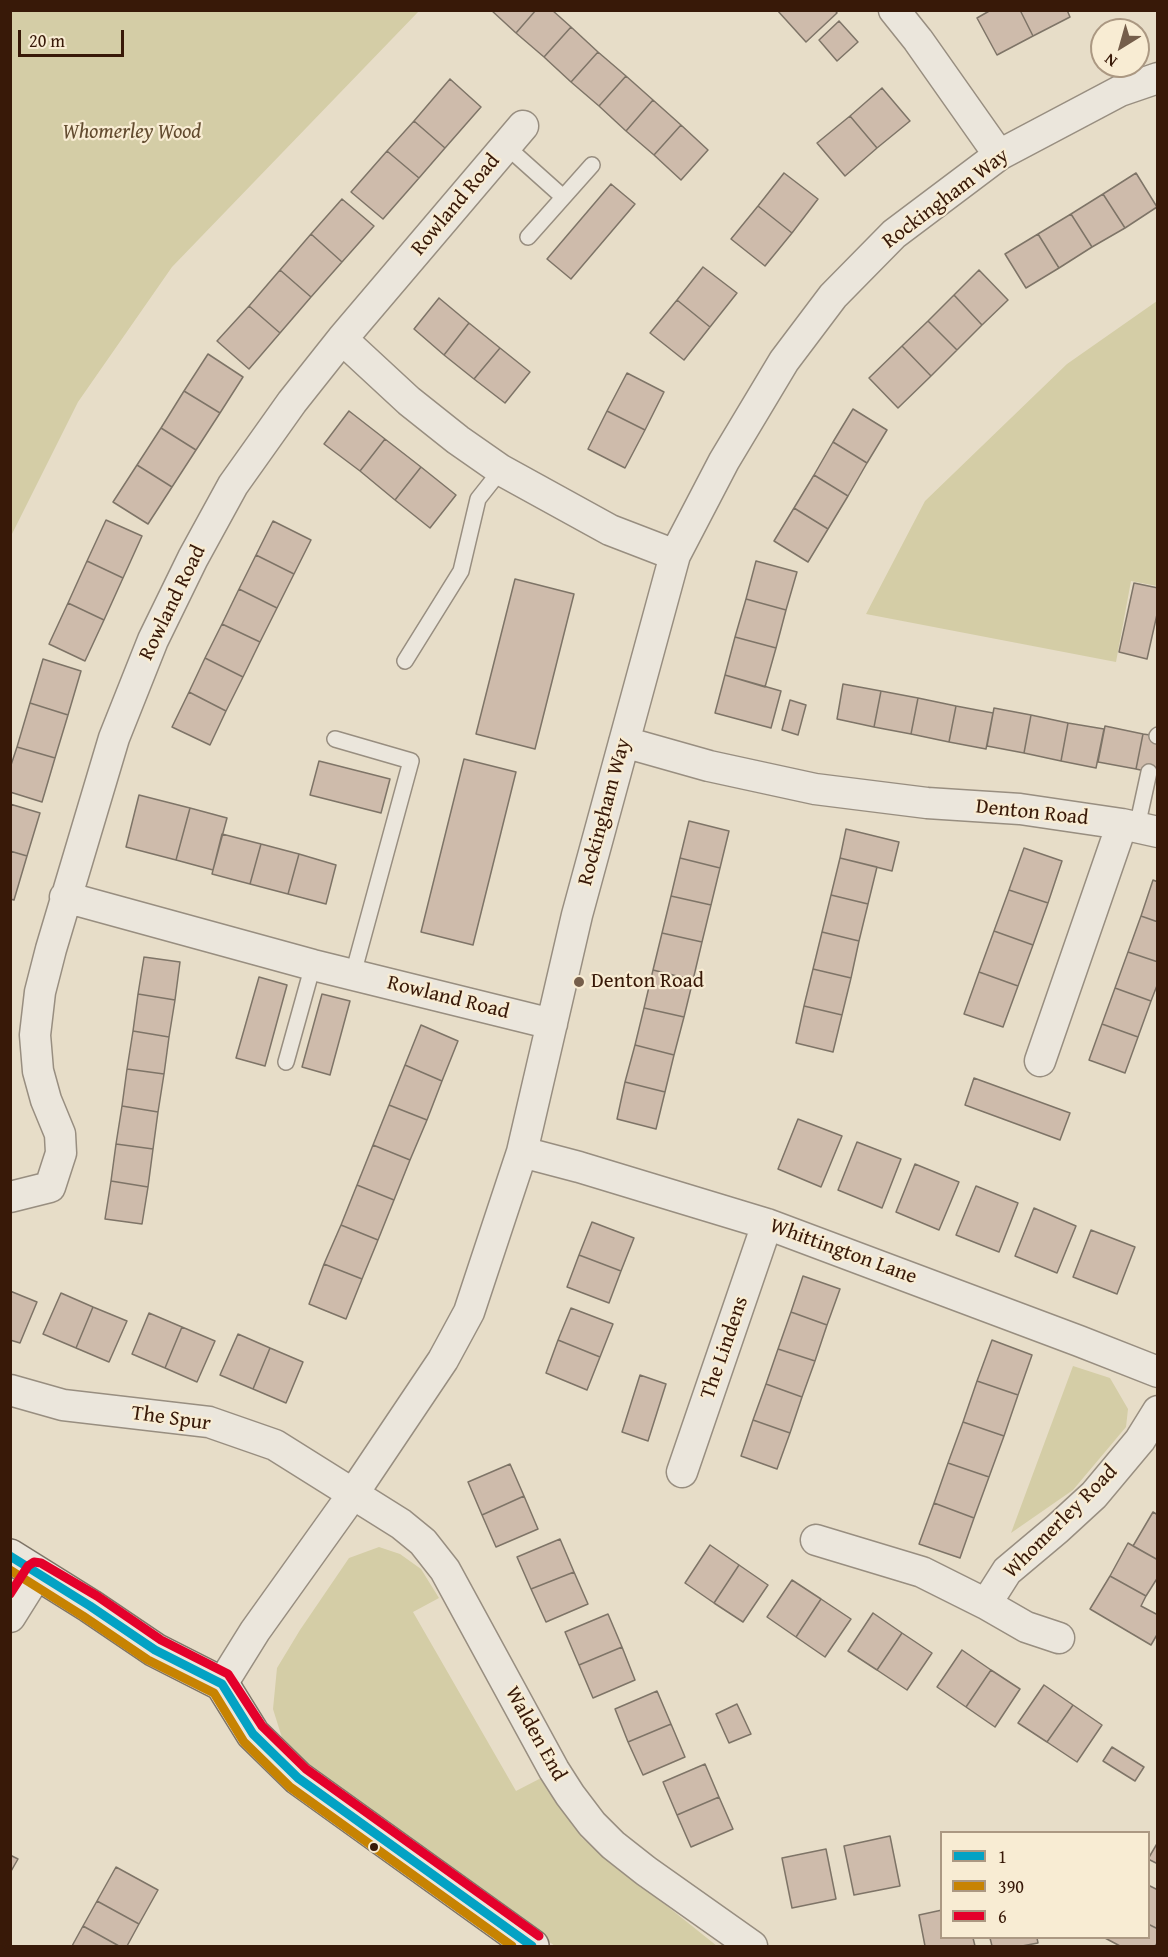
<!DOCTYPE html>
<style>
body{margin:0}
#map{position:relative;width:1168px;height:1957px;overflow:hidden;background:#e7ddc8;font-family:"Gentium Book Plus",serif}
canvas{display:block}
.frame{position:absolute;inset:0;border:12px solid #381908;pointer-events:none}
.legend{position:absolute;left:940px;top:1831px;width:210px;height:108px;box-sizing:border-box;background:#f8ecd3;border:2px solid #ab9882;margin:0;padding:8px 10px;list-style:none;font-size:18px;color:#381908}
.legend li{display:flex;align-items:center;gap:12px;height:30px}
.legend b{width:30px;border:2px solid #ab9882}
.north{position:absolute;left:1090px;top:18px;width:60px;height:60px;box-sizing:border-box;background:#f8ecd3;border:2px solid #ab9882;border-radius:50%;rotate:217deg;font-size:16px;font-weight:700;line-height:24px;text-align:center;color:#381908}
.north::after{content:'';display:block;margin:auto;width:21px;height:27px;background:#755e4b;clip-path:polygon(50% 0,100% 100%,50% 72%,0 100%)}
.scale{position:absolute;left:18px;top:30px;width:106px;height:27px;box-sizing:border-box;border:3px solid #381908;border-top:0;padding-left:8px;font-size:18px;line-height:21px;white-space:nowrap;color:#381908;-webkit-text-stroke:4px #f8ecd3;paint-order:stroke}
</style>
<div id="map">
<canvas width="1168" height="1957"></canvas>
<div class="frame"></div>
<ul class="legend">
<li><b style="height:8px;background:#03a2c4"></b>1</li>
<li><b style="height:8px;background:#c78302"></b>390</li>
<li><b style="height:8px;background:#e4002b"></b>6</li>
</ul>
<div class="north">N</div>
<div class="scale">20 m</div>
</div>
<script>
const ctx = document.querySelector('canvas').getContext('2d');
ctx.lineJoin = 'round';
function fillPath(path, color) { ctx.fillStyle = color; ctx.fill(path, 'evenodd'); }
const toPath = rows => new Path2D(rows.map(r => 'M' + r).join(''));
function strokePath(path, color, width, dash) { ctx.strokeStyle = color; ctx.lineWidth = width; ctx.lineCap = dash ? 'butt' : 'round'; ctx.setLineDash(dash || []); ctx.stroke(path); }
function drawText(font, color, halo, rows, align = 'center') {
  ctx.font = font + ' "Gentium Book Plus",serif'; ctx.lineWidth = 4.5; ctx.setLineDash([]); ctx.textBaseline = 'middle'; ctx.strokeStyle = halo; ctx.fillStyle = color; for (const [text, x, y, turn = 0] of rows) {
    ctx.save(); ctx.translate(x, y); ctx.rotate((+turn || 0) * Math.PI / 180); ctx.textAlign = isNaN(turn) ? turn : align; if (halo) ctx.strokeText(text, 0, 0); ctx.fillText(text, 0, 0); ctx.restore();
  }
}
const green = toPath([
 [11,10,419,11,172,267,78,402,11,536],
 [1157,301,1157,586,1131,581,1116,662,866,614,925,501,1067,364],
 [1073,1366,1110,1378,1128,1409,1126,1427,1073,1490,1011,1533],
 [379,1547,400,1554,421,1569,439,1598,413,1612,516,1791,543,1777,582,1838,717,1946,555,1946,308,1772,283,1741,273,1709,277,1668,300,1630,349,1558]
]);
const building = toPath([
 [491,10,536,10,516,33,491,10],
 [536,10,552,10,571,27,544,57,516,33,536,10],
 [777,10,835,10,837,13,806,42,777,10],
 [991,10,1020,10,1033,36,997,55,977,18,991,10],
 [1020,10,1067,10,1070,17,1033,36,1020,10],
 [839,21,858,42,837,61,819,40,839,21],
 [571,27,598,52,571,82,544,57,571,27],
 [598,52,626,76,599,106,571,82,598,52],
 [626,76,653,100,626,131,599,106,626,76],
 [450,79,481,107,445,148,414,121,450,79],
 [882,88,910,121,877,148,850,116,882,88],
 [653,100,681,125,654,155,626,131,653,100],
 [850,116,877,148,845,176,817,143,850,116],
 [414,121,445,148,419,178,387,151,414,121],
 [681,125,708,150,681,180,654,155,681,125],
 [387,151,419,178,383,219,351,192,387,151],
 [784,173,818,199,792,233,758,206,784,173],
 [1136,173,1157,207,1125,228,1103,194,1136,173],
 [611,184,635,204,571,279,547,259,611,184],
 [1103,194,1125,228,1092,247,1071,214,1103,194],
 [342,199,374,226,342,262,311,234,342,199],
 [758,206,792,233,765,266,731,239,758,206],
 [1071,214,1092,247,1059,268,1038,234,1071,214],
 [311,234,342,262,311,297,280,270,311,234],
 [1038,234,1059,268,1026,288,1005,254,1038,234],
 [703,267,737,293,710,327,677,300,703,267],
 [280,270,311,297,280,333,249,306,280,270],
 [979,270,1008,300,982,325,954,295,979,270],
 [954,295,982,325,957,350,928,321,954,295],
 [439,298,469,323,444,355,414,329,439,298],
 [677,300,710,327,684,360,650,333,677,300],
 [249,306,280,333,249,369,217,341,249,306],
 [928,321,957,350,931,376,902,346,928,321],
 [469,323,500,348,474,379,444,355,469,323],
 [902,346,931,376,898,408,869,378,902,346],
 [500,348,530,372,505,403,474,379,500,348],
 [208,354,243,377,220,413,184,391,208,354],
 [627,373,664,392,645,430,607,411,627,373],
 [184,391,220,413,196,450,161,428,184,391],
 [853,409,887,430,867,463,833,442,853,409],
 [349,411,385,439,360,471,324,444,349,411],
 [607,411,645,430,625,468,588,449,607,411],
 [161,428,196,450,172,487,137,465,161,428],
 [385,439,421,467,395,500,360,471,385,439],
 [833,442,867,463,848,496,814,475,833,442],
 [137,465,172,487,148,524,113,502,137,465],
 [421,467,456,495,430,528,395,500,421,467],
 [814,475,848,496,828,529,794,508,814,475],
 [794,508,828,529,808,562,774,541,794,508],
 [106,520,142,536,123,578,87,561,106,520],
 [273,521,311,540,294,574,256,555,273,521],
 [256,555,294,574,277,608,239,589,256,555],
 [87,561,123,578,104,620,68,603,87,561],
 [756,561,797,572,786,610,746,599,756,561],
 [515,579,574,594,535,749,476,734,515,579],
 [1134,583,1158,588,1158,610,1147,659,1119,652,1134,583],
 [239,589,277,608,260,642,222,624,239,589],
 [746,599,786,610,776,648,735,637,746,599],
 [68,603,104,620,85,661,49,644,68,603],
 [222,624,260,642,243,677,205,658,222,624],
 [735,637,776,648,765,687,725,675,735,637],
 [205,658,243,677,226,711,189,692,205,658],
 [43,659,81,671,68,715,30,703,43,659],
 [725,675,781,691,771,728,715,713,725,675],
 [843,684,881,691,874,727,837,719,843,684],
 [881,691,918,698,911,734,874,727,881,691],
 [189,692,226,711,210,745,172,727,189,692],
 [918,698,956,706,949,742,911,734,918,698],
 [790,700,806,705,798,735,782,730,790,700],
 [30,703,68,715,55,758,17,747,30,703],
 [956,706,993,713,986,749,949,742,956,706],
 [994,708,1031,715,1024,753,987,746,994,708],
 [1031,715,1068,723,1061,761,1024,753,1031,715],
 [1068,723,1104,729,1096,768,1061,761,1068,723],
 [1105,726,1143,734,1136,769,1098,762,1105,726],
 [1143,734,1157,736,1158,774,1136,769,1143,734],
 [17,747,55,758,42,802,10,792,10,768,17,747],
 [464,759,516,772,473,945,421,932,464,759],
 [319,761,390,779,381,813,310,795,319,761],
 [139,795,190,808,176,860,126,847,139,795],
 [10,804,40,813,27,856,10,851,10,804],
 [190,808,227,818,213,870,176,860,190,808],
 [689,821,729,831,720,868,680,858,689,821],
 [846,829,899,842,892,871,840,858,846,829],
 [222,834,261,844,250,884,212,874,222,834],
 [261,844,299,854,288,894,250,884,261,844],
 [1024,848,1062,861,1048,903,1009,890,1024,848],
 [10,851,27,856,14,900,10,899,10,851],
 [299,854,336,865,326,904,288,894,299,854],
 [680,858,720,868,711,905,671,896,680,858],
 [840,858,877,867,868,904,831,895,840,858],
 [1153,880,1158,882,1158,922,1141,916,1153,880],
 [1009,890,1048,903,1033,945,994,931,1009,890],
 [831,895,868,904,859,941,822,932,831,895],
 [671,896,711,905,702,942,662,933,671,896],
 [1141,916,1158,922,1158,962,1128,952,1141,916],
 [994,931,1033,945,1018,986,979,972,994,931],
 [822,932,859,941,851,978,813,969,822,932],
 [662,933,702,942,693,980,653,970,662,933],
 [1128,952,1158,962,1158,983,1151,1001,1115,988,1128,952],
 [144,957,180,962,175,1000,138,994,144,957],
 [813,969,851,978,842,1015,804,1006,813,969],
 [653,970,693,980,684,1017,644,1008,653,970],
 [979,972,1018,986,1003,1027,964,1014,979,972],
 [259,977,287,985,265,1066,236,1058,259,977],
 [1115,988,1151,1001,1138,1037,1102,1024,1115,988],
 [138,994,175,1000,169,1037,133,1031,138,994],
 [322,994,350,1001,330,1075,302,1067,322,994],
 [804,1006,842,1015,833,1052,796,1043,804,1006],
 [644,1008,684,1017,674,1055,635,1045,644,1008],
 [1102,1024,1138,1037,1125,1073,1089,1060,1102,1024],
 [421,1025,458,1041,442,1081,405,1065,421,1025],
 [133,1031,169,1037,164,1074,127,1069,133,1031],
 [635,1045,674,1055,665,1092,625,1082,635,1045],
 [405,1065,442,1081,427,1120,389,1105,405,1065],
 [127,1069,164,1074,158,1112,122,1106,127,1069],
 [974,1078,1070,1113,1060,1140,965,1105,974,1078],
 [625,1082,665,1092,656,1129,617,1119,625,1082],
 [389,1105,427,1120,410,1160,373,1145,389,1105],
 [122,1106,158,1112,153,1149,116,1144,122,1106],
 [798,1119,842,1136,821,1187,778,1169,798,1119],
 [857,1142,901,1159,882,1208,838,1190,857,1142],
 [116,1144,153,1149,148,1187,111,1181,116,1144],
 [373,1145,410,1160,394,1200,357,1185,373,1145],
 [915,1164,959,1182,939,1230,896,1212,915,1164],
 [111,1181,148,1187,142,1224,105,1219,111,1181],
 [357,1185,394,1200,378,1240,341,1225,357,1185],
 [976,1186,1018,1203,999,1252,956,1235,976,1186],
 [1034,1208,1076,1226,1057,1273,1015,1256,1034,1208],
 [592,1222,634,1238,621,1271,579,1255,592,1222],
 [341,1225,378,1240,362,1279,324,1264,341,1225],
 [1091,1230,1135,1247,1117,1294,1073,1277,1091,1230],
 [579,1255,621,1271,609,1303,567,1287,579,1255],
 [324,1264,362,1279,346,1319,309,1304,324,1264],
 [803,1276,840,1289,827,1325,791,1312,803,1276],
 [10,1291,37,1302,20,1343,10,1340,10,1291],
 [61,1293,93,1307,76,1348,43,1334,61,1293],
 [93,1307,127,1321,109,1362,76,1348,93,1307],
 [571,1308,613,1324,600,1357,558,1340,571,1308],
 [791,1312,827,1325,815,1361,778,1349,791,1312],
 [149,1313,182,1327,165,1368,132,1354,149,1313],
 [182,1327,215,1341,197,1382,165,1368,182,1327],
 [238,1334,270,1348,253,1389,220,1375,238,1334],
 [558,1340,600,1357,587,1390,546,1373,558,1340],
 [992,1340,1032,1355,1018,1395,977,1381,992,1340],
 [270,1348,303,1362,286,1403,253,1389,270,1348],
 [778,1349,815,1361,802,1397,766,1384,778,1349],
 [640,1375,666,1384,648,1441,622,1432,640,1375],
 [977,1381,1018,1395,1004,1436,963,1422,977,1381],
 [766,1384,802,1397,790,1433,753,1420,766,1384],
 [753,1420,790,1433,777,1469,741,1456,753,1420],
 [963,1422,1004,1436,989,1477,948,1463,963,1422],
 [948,1463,989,1477,974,1518,934,1503,948,1463],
 [510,1464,524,1496,482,1515,468,1482,510,1464],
 [524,1496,538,1529,496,1547,482,1515,524,1496],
 [934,1503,974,1518,960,1558,919,1544,934,1503],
 [1153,1512,1158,1515,1158,1560,1133,1546,1153,1512],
 [560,1539,574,1572,531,1589,517,1557,560,1539],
 [1128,1543,1158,1560,1158,1577,1146,1596,1110,1576,1128,1543],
 [710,1545,739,1565,714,1603,685,1583,710,1545],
 [739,1565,768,1585,743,1622,714,1603,739,1565],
 [574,1572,588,1604,546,1622,531,1589,574,1572],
 [1110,1576,1146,1596,1141,1606,1158,1615,1158,1633,1151,1645,1090,1609,1110,1576],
 [792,1580,821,1599,796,1637,767,1617,792,1580],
 [821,1599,851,1619,825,1657,796,1637,821,1599],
 [873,1613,902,1633,877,1670,848,1651,873,1613],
 [608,1614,622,1647,579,1665,565,1632,608,1614],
 [902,1633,932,1653,907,1690,877,1670,902,1633],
 [622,1647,635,1680,593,1698,579,1665,622,1647],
 [962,1650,991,1670,966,1707,937,1687,962,1650],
 [991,1670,1020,1689,995,1727,966,1707,991,1670],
 [1044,1685,1073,1705,1047,1742,1018,1723,1044,1685],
 [657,1691,671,1724,628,1742,615,1709,657,1691],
 [737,1704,751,1734,729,1743,716,1714,737,1704],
 [1073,1705,1102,1725,1077,1762,1047,1742,1073,1705],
 [671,1724,685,1757,643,1775,628,1742,671,1724],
 [1112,1747,1144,1767,1135,1781,1103,1761,1112,1747],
 [705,1764,719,1797,677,1815,663,1782,705,1764],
 [719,1797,733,1829,691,1847,677,1815,719,1797],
 [890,1836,900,1886,854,1895,844,1846,890,1836],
 [1158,1842,1158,1864,1148,1859,1158,1842],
 [826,1849,836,1899,792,1908,782,1858,826,1849],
 [10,1855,18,1859,10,1873,10,1855],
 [116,1867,158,1890,139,1924,97,1901,116,1867],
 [1148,1885,1158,1890,1158,1929,1148,1924,1148,1885],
 [97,1901,139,1924,127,1946,119,1946,83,1926,97,1901],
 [942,1910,942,1938,973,1938,975,1946,925,1946,919,1915,942,1910],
 [1148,1924,1158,1929,1158,1942,1155,1946,1120,1946,1105,1938,1148,1938,1148,1924],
 [83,1926,119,1946,72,1946,83,1926],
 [990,1938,1037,1938,1038,1943,1022,1946,992,1946,990,1938]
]);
const lane = toPath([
 [506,146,563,197],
 [528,237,592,165],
 [405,661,461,571,478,499,501,470],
 [1157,736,1158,735],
 [335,739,411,761,353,974],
 [1137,827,1149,772],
 [286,1062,313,965]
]);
const street = toPath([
 [894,10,918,40,999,155],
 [523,126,342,339,409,401,458,440,501,470,610,530,675,555],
 [624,742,709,766,815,789,927,803,1020,809,1122,824,1158,832],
 [65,897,313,965,552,1024],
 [1040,1061,1122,824],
 [522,1152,579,1167,767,1224,1079,1341,1158,1372],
 [10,1197,50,1187,61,1153,60,1134,46,1100,38,1071,35,1035,40,992,51,949,114,738,153,640,193,558,233,485,292,402,342,339],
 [10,1390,63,1405,209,1422,275,1445,401,1524,423,1542,445,1570,554,1770,570,1795,592,1824,613,1845,646,1871,752,1946],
 [682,1472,767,1224],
 [816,1540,922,1572,986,1604,1007,1571,1057,1529,1094,1495,1140,1440,1158,1411],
 [986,1604,1026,1627,1059,1638],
 [10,1617,37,1574],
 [222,1684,255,1631,353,1494,443,1360,469,1312,522,1152,577,915,675,555,724,461,784,361,833,296,894,234,999,155,1120,91,1158,78]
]);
const secondary = toPath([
 [10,1556,90,1606,155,1650,222,1684,253,1734,298,1778,532,1946]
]);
const bus1 = toPath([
 [10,1556,90,1606,155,1650,222,1684,253,1734,298,1778,532,1946]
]);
const bus2 = toPath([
 [10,1570,83,1616,148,1660,214,1693,244,1742,290,1787,512,1946]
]);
const bus3 = toPath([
 [10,1594,28,1566,34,1562,41,1563,97,1596,161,1640,228,1674,262,1726,306,1769,539,1936]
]);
const markers = [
 [579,982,6,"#755e4b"],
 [374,1847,5,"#381908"]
];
const parkNames = [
 ["Whomerley Wood",132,133]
];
const streetNames = [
 ["Rockingham Way",946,199,-37],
 ["Rowland Road",456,205,-50],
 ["Rowland Road",173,603,-64],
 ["Rockingham Way",605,812,-75],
 ["Denton Road",1032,813,6],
 ["Rowland Road",448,998,14],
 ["Whittington Lane",843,1252,20],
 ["The Lindens",725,1348,-71],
 ["The Spur",171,1419,8],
 ["Whomerley Road",1061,1522,-45],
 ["Walden End",535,1734,61]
];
const poiNames = [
 ["Denton Road",591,982]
];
fillPath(green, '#d4cda6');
fillPath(building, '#cebbab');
strokePath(building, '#7e7467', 1.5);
strokePath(lane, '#988e80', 18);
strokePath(street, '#988e80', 33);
strokePath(secondary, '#7e7467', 36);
strokePath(lane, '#ebe6dc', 15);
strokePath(street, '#ebe6dc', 30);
strokePath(secondary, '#ebe6dc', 33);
strokePath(bus1, '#03a2c4', 9);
strokePath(bus2, '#c78302', 9);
strokePath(bus3, '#e4002b', 9);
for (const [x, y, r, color] of markers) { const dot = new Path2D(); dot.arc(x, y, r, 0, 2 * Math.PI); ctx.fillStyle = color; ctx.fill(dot); strokePath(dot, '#f8ecd3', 2); }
drawText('italic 21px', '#624b2f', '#f8ecd3', parkNames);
drawText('21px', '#381908', '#f8ecd3', streetNames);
drawText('21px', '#381908', '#f8ecd3', poiNames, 'left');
</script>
